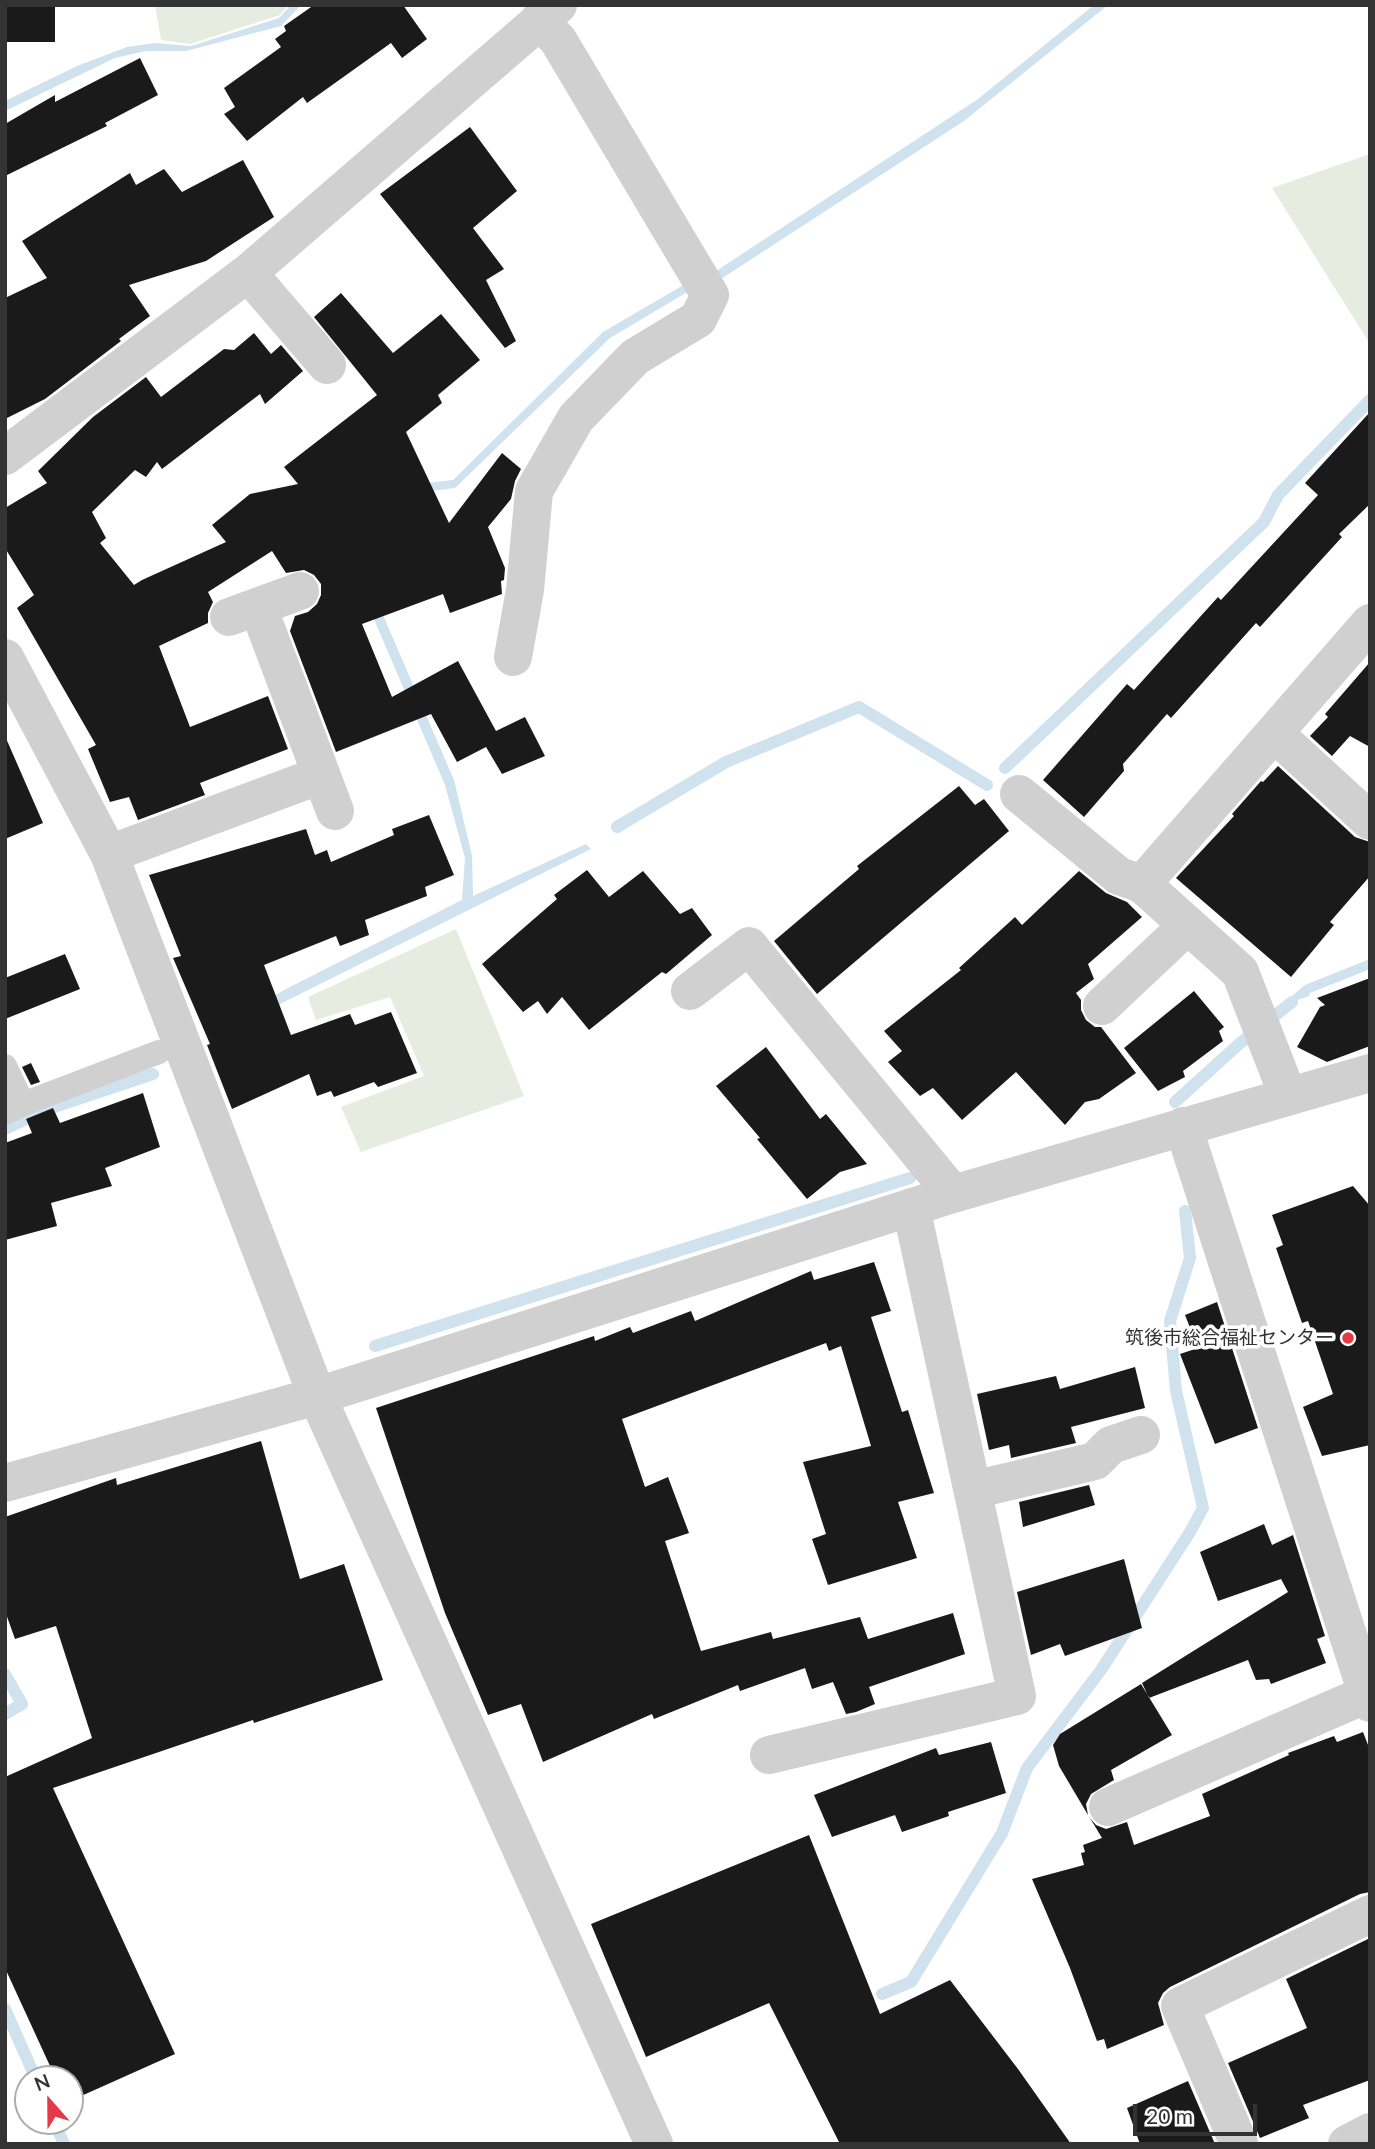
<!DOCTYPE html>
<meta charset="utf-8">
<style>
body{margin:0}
#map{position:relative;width:1375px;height:2149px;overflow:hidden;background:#fff;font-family:Lato,sans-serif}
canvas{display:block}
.frame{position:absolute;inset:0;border:7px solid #333;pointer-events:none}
.north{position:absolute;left:14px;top:2065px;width:70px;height:70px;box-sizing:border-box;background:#fff;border:2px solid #adadad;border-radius:50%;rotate:339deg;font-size:19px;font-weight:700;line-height:28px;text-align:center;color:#333}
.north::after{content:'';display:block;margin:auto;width:24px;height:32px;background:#e63946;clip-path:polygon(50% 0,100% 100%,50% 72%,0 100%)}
.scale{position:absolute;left:1133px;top:2104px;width:124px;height:32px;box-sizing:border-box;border:4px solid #333;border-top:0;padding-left:9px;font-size:21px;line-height:24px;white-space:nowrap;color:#333;-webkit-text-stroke:5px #fff;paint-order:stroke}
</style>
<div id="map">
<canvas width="1375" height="2149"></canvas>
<div class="frame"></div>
<div class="north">N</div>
<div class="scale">20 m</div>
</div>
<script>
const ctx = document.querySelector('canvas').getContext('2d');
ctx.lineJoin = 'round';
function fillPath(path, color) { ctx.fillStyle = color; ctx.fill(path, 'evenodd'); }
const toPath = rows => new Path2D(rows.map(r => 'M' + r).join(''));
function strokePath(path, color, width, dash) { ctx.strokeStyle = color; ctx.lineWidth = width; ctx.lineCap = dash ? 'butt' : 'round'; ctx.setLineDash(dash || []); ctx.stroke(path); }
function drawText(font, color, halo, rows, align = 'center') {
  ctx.font = font + ' Lato,"Noto Sans JP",sans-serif'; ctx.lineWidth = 7; ctx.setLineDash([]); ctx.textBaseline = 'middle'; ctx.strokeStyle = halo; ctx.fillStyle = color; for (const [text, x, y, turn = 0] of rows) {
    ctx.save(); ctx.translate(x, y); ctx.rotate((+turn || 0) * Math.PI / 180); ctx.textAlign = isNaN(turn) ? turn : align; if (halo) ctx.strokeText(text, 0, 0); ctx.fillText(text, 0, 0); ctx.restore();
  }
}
const green = toPath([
 [155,5,288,5,280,15,190,44,161,40],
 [1370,154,1370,344,1272,188],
 [456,929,524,1096,361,1152,341,1107,424,1076,390,997,316,1020,308,997]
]);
const water = toPath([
 [291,5,301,5,281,26,186,51,146,51,115,58,5,111,5,101,77,66,127,47,155,43,191,46,279,18],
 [1094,5,1108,5,964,121,724,277,689,291,610,338,455,488,423,492,371,587,454,780,472,856,473,896,586,844,591,849,266,1011,208,1033,286,989,462,900,465,858,445,785,355,575,420,484,453,480,603,332,687,283,713,273,978,99],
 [1370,959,1370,969,1310,993,1309,996,1298,1000,1287,1011,1281,1011,1280,1006,1305,985]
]);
const stream = toPath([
 [1005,768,1264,522,1278,495,1370,400],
 [617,827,726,762,859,707,987,785],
 [1175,1102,1239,1044,1292,1002],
 [5,1129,45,1110,153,1074],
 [375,1346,910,1178],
 [5,1674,22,1704,5,1714],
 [882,1994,911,1982,1002,1833,1027,1768,1101,1670,1190,1532,1203,1508,1176,1391,1170,1321,1190,1258,1185,1211],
 [5,2009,36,2079],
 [54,2121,64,2144]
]);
const building = toPath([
 [5,5,55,5,55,42,5,42],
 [314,5,403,5,427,39,402,58,391,43,307,103,303,97,247,141,224,114,235,107,224,88,281,47,275,39,286,31,284,26],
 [140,58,158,95,105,123,107,126,5,176,5,124,55,95,55,102],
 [470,127,517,191,473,228,504,269,486,280,516,341,505,348,380,194],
 [243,160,274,217,206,261,129,285,150,316,119,339,121,341,45,399,5,419,5,298,47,278,22,241,130,173,136,185,164,169,182,192],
 [341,293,393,353,441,314,480,360,438,395,442,403,406,432,449,523,502,453,521,469,515,481,511,499,488,527,505,568,504,580,501,581,502,594,450,613,443,594,362,624,392,697,458,661,496,731,525,717,545,756,502,774,486,747,457,762,431,714,336,752,290,631,295,616,308,612,317,604,321,595,321,584,314,575,304,570,286,573,272,551,208,592,213,602,208,613,208,623,159,646,190,727,268,696,288,749,200,783,205,795,138,820,129,797,110,802,88,749,96,745,17,608,34,595,5,548,5,508,47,483,38,471,93,417,146,377,161,397,224,349,234,350,254,333,271,354,281,345,303,371,265,404,260,394,162,469,157,462,146,477,135,470,92,512,106,538,100,543,134,585,142,580,226,542,212,525,250,494,298,484,284,467,377,395,314,317],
 [1370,412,1370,504,1339,534,1342,537,1260,627,1256,623,1171,718,1167,714,1123,764,1124,771,1084,817,1043,780,1127,684,1134,690,1218,597,1221,600,1318,495,1305,483],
 [1370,662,1370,747,1350,736,1332,756,1310,736,1328,717,1325,714],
 [5,736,43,823,5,839],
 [1278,766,1355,837,1370,842,1370,876,1330,922,1334,925,1291,977,1176,878,1234,816,1232,814,1261,781,1263,782],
 [959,786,975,805,984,799,1009,831,817,994,774,941,859,869,857,866],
 [429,815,454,875,425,887,427,896,365,920,369,935,340,946,336,936,264,965,291,1035,350,1014,355,1025,391,1012,417,1073,378,1087,374,1082,334,1097,331,1091,317,1096,309,1074,232,1109,207,1045,210,1044,173,958,181,956,149,875,306,829,315,855,327,850,331,862,394,835,392,829],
 [587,870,609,897,643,871,680,914,692,908,712,935,666,974,662,972,589,1030,562,997,547,1014,538,1001,523,1012,482,964,557,899,554,895],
 [1079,871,1106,893,1127,902,1142,917,1088,964,1094,979,1076,993,1081,1000,1081,1010,1086,1020,1095,1027,1101,1027,1136,1073,1099,1099,1085,1102,1065,1125,1016,1072,962,1120,933,1088,920,1096,888,1062,902,1051,884,1031,961,970,959,968,1015,917,1022,925],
 [65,954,80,989,5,1019,5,978],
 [1370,978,1370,1046,1327,1062,1297,1047,1320,1007,1325,1005,1317,998],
 [1194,991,1224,1027,1219,1031,1223,1041,1183,1071,1185,1077,1158,1091,1124,1048],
 [766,1047,820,1119,826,1114,867,1164,840,1172,807,1199,757,1139,760,1138,716,1086],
 [31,1063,40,1082,31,1085,22,1067],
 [143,1093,160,1147,105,1168,112,1186,51,1203,57,1226,5,1240,5,1143,32,1133,26,1119,53,1108,60,1123],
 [1353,1186,1370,1206,1370,1445,1322,1456,1303,1407,1333,1394,1308,1321,1302,1323,1276,1248,1283,1245,1272,1215],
 [874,1262,891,1311,871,1317,902,1412,908,1410,934,1493,898,1502,917,1558,828,1585,812,1539,826,1534,803,1462,871,1446,841,1346,829,1351,826,1343,622,1419,645,1487,668,1477,689,1533,665,1541,701,1651,771,1632,773,1639,860,1617,868,1639,953,1613,965,1654,869,1687,875,1704,856,1712,846,1714,833,1682,812,1689,805,1668,740,1691,738,1685,654,1719,652,1714,543,1762,521,1704,488,1715,445,1613,376,1408,594,1336,595,1341,630,1327,633,1333,691,1311,695,1321,811,1271,814,1280],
 [1217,1302,1258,1428,1215,1444,1180,1354,1198,1348,1185,1315],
 [1135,1367,1145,1408,1071,1427,1076,1443,1011,1458,1009,1445,989,1450,977,1394,1056,1376,1060,1389],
 [261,1441,300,1579,344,1564,383,1680,254,1723,253,1720,53,1788,175,2054,70,2101,70,2079,56,2079,5,1968,5,1777,92,1738,56,1626,15,1639,5,1611,5,1517,116,1478,117,1485],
 [1089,1485,1095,1505,1023,1527,1019,1502],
 [1264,1524,1272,1545,1293,1535,1325,1636,1317,1639,1326,1663,1271,1684,1269,1679,1256,1680,1248,1660,1149,1698,1142,1683,1288,1592,1281,1579,1218,1601,1200,1552],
 [1124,1559,1142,1628,1065,1656,1060,1644,1031,1655,1017,1592],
 [1141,1684,1172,1735,1111,1770,1114,1780,1091,1794,1086,1804,1088,1815,1059,1766,1053,1745,1060,1734],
 [1363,1732,1370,1750,1370,1892,1360,1894,1170,1987,1163,1993,1158,2003,1164,2025,1107,2049,1104,2039,1097,2041,1070,1968,1032,1879,1084,1865,1081,1853,1085,1852,1083,1845,1102,1838,1090,1818,1096,1825,1106,1829,1127,1822,1134,1845,1210,1816,1202,1794,1289,1755,1288,1753,1334,1736,1337,1742],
 [991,1742,1006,1793,948,1812,949,1816,902,1832,895,1815,832,1837,814,1795,936,1748,939,1755],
 [809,1835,880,2014,950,1980,1018,2069,1071,2144,840,2144,769,2003,646,2057,591,1924],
 [1370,1938,1370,2080,1303,2105,1309,2118,1260,2138,1228,2063,1307,2028,1286,1979],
 [1188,2081,1215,2144,1140,2144,1127,2108]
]);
const lane = toPath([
 [5,1066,23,1104],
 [5,1113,23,1104,159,1052]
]);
const street = toPath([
 [248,273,327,365],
 [5,456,248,273,558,5],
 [258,607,335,811],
 [229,617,300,591],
 [513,657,525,590,534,491,576,418,635,357,698,319,710,295,558,40,539,20],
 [5,658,109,854,317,1396,654,2144],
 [1274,733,1370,821],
 [1019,794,1119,876,1142,884],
 [109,854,321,775],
 [690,991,749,946,953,1194],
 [1102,1006,1188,925],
 [1288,1096,1240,972,1142,884,1370,623],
 [1183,1126,1370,1703],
 [5,1483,317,1396,953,1194,1370,1073],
 [973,1490,1095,1461,1111,1445,1141,1435],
 [769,1755,1017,1696,911,1207],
 [1108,1807,1367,1694],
 [1239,2144,1180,2006,1370,1914],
 [1347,2144,1370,2132]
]);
const markers = [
 [1348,1338,7,"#e63946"]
];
const poiNames = [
 ["筑後市総合福祉センター",1334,1338]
];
fillPath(green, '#e6ecdf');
fillPath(water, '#cfe2ee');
strokePath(stream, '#cfe2ee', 12);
fillPath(building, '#1a1a1a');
strokePath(lane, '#d0d0d0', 24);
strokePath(street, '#d0d0d0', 38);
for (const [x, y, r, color] of markers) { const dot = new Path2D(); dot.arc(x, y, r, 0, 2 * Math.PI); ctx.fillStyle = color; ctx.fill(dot); strokePath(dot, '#fff', 2.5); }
drawText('19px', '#333', '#fff', poiNames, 'right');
</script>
